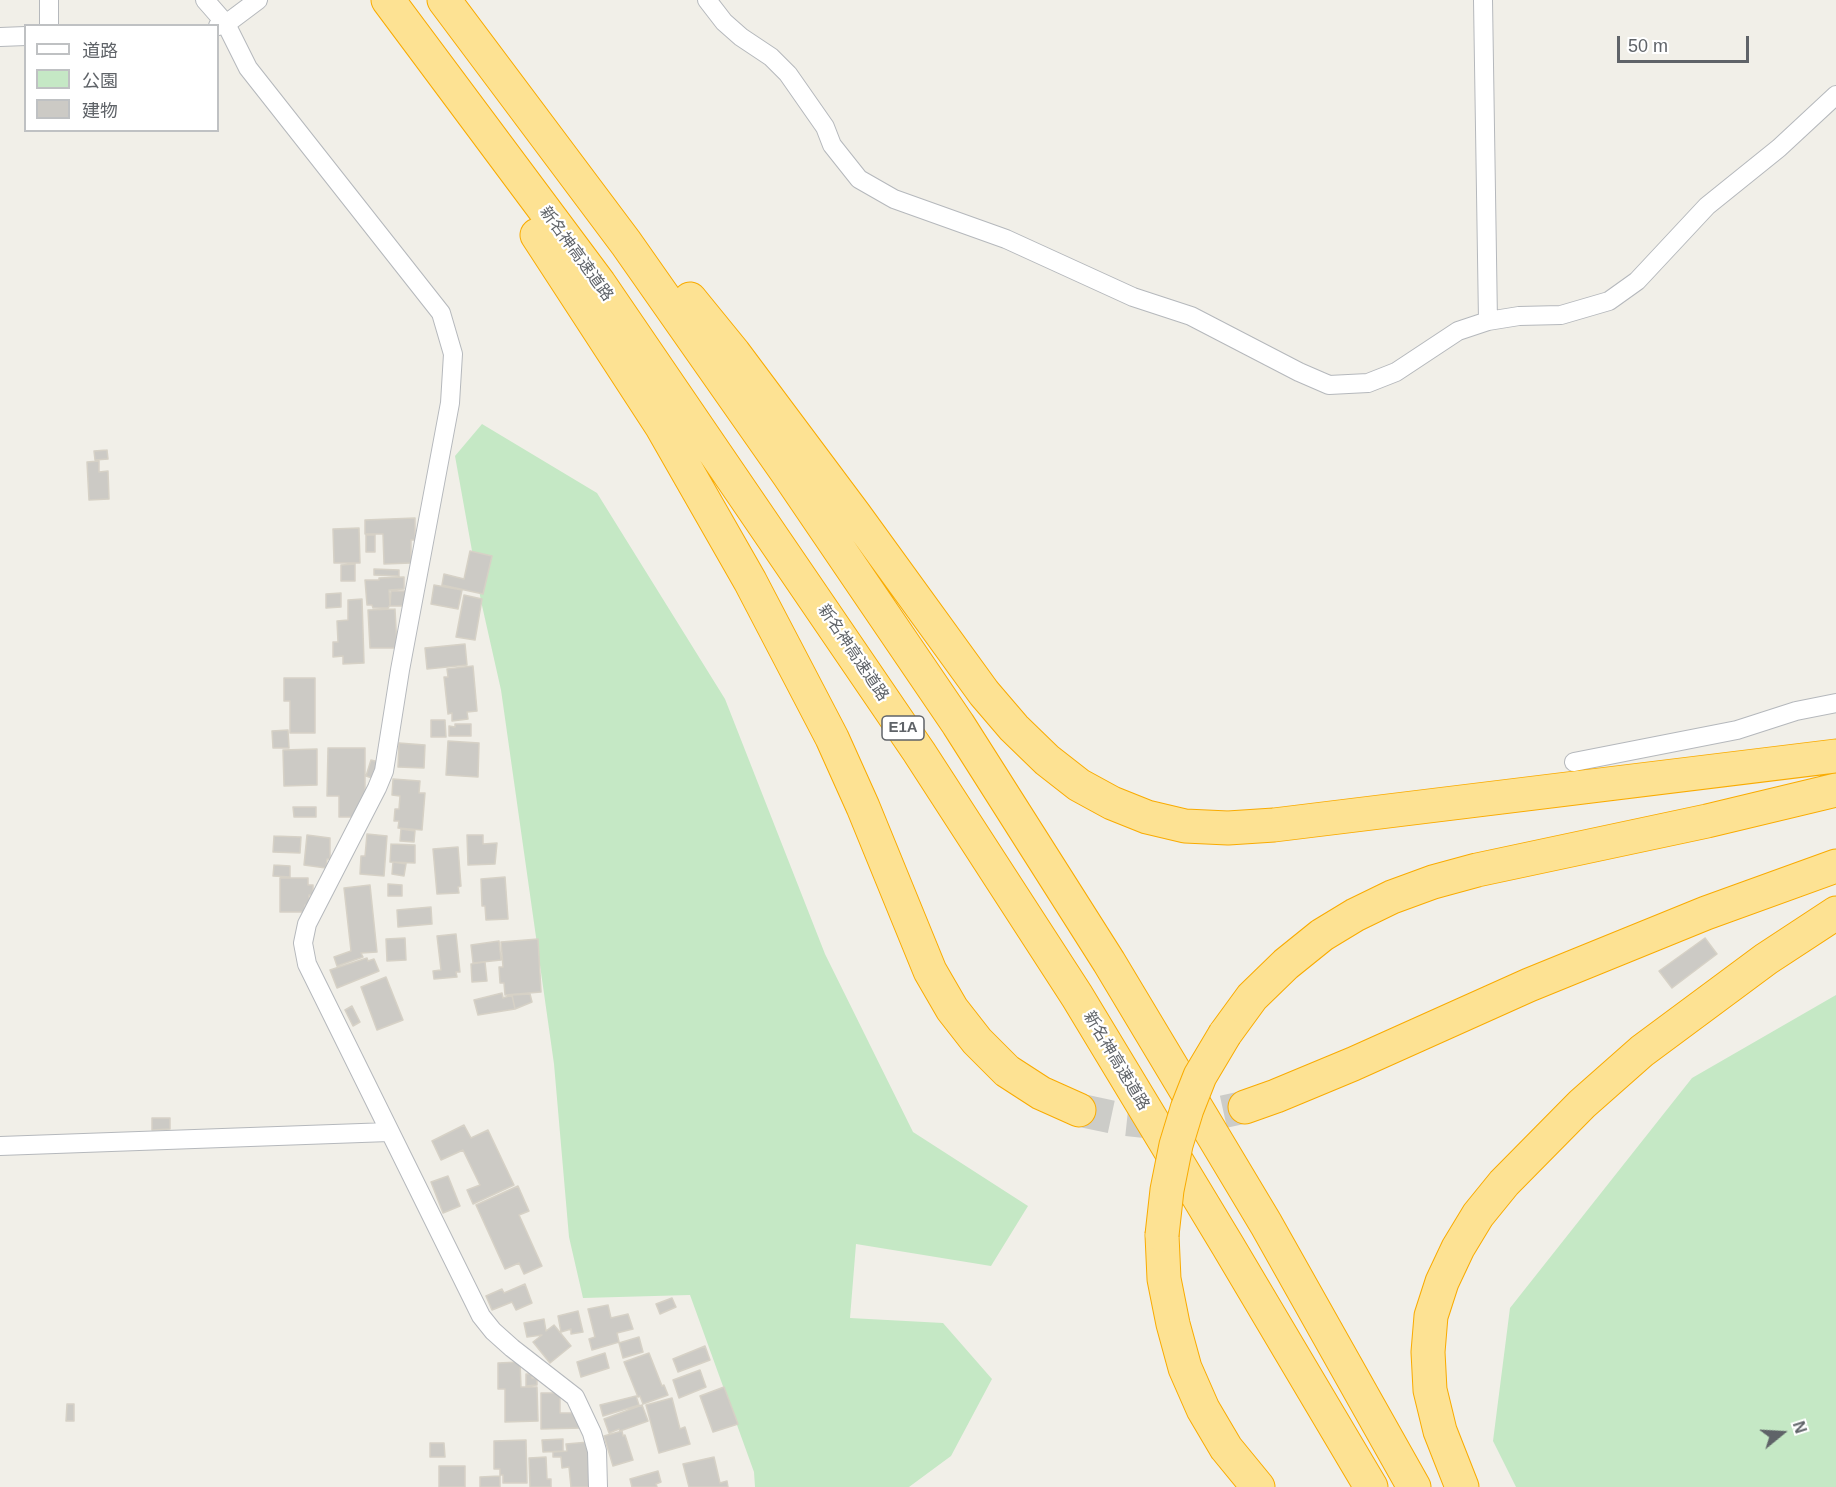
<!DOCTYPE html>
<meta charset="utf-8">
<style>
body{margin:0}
#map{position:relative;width:1836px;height:1487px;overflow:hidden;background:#f1efe8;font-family:Helvetica,"Noto Sans JP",sans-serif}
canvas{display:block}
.legend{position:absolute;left:24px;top:24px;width:195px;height:108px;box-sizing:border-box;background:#fff;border:2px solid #bfc1c3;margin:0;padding:8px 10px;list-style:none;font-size:18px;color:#5f6368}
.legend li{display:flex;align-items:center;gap:12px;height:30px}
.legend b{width:30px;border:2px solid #bfc1c3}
.north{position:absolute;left:1752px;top:1403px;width:60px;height:60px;-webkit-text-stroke:4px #fff;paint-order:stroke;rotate:72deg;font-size:16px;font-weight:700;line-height:24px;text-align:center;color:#5f6368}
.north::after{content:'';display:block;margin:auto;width:21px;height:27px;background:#5f6368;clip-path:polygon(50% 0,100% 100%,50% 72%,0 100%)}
.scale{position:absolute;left:1617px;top:36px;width:132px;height:27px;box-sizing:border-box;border:3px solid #5f6368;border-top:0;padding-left:8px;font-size:18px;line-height:21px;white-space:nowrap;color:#5f6368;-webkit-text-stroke:4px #fff;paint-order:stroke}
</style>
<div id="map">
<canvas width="1836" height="1487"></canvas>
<ul class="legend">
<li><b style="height:8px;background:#fff"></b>道路</li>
<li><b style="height:16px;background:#c5e8c5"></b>公園</li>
<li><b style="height:16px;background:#cccac5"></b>建物</li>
</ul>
<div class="north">N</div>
<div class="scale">50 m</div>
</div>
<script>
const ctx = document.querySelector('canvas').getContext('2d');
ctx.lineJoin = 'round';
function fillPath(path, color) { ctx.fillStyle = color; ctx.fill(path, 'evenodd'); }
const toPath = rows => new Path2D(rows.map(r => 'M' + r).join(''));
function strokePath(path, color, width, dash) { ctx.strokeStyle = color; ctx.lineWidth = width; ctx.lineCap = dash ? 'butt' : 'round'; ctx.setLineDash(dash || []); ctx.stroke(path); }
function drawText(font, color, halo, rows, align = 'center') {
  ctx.font = font + ' Helvetica,"Noto Sans JP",sans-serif'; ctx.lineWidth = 4.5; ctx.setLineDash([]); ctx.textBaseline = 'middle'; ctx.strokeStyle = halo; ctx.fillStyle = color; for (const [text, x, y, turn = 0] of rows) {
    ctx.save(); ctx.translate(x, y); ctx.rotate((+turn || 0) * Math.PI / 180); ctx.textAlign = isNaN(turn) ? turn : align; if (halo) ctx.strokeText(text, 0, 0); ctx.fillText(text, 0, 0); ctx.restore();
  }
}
const green = toPath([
 [482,424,597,493,725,699,825,954,913,1132,1028,1206,991,1266,856,1244,850,1318,943,1323,992,1379,951,1456,909,1487,755,1487,754,1472,690,1295,583,1298,569,1237,554,1064,501,690,481,601,455,456],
 [1836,995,1836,1487,1516,1487,1493,1441,1510,1308,1692,1078]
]);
const building = toPath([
 [107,450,108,459,95,460,94,451,107,450],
 [99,461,99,472,108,471,109,499,89,500,87,462,99,461],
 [415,518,415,540,411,540,411,563,384,564,383,534,365,534,365,520,415,518],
 [359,528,360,563,334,563,333,529,359,528],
 [366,535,375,535,375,552,366,552,366,535],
 [470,551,492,556,483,594,442,585,444,574,464,579,470,551],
 [355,564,355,581,341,581,341,565,355,564],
 [374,569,399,570,399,576,374,575,374,569],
 [404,577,404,589,389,590,390,605,388,608,373,608,372,605,367,605,365,580,379,580,379,578,404,577],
 [434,585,462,590,458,609,431,604,434,585],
 [391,591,405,591,404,606,390,606,391,591],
 [341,593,341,607,326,608,326,594,341,593],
 [464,595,482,599,475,640,456,637,464,595],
 [362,599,364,663,343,664,343,656,333,657,333,642,338,642,337,621,348,620,348,600,362,599],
 [395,609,397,648,370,648,368,610,395,609],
 [465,644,467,665,427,669,425,648,465,644],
 [473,666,477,711,467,712,468,719,452,721,452,713,448,714,444,677,448,677,447,669,473,666],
 [284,678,315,678,315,733,290,733,290,701,284,701,284,678],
 [431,720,445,720,446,737,431,737,431,720],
 [455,724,471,724,471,736,449,736,449,726,455,727,455,724],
 [288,730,289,748,273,748,272,731,288,730],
 [448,741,479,743,478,777,446,775,448,741],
 [399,743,425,745,424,768,398,767,399,743],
 [328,748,365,748,365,794,354,817,339,817,339,796,327,796,328,748],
 [317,749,317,785,284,786,283,750,317,749],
 [371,760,379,762,375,779,366,776,371,760],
 [393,779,420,781,419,793,425,793,422,830,398,828,399,821,394,821,395,809,399,809,400,796,392,795,393,779],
 [293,807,316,807,316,817,294,817,293,807],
 [401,829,415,831,414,842,400,841,401,829],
 [367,834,387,836,384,876,360,874,361,856,365,856,367,834],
 [307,835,330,838,330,859,327,859,326,868,304,865,307,835],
 [467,835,483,835,483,844,497,843,495,864,468,865,467,835],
 [274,836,301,837,300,853,273,852,274,836],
 [391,844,415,845,415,863,390,862,391,844],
 [458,847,461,886,458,887,459,893,437,894,433,849,458,847],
 [393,862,406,864,404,876,392,874,393,862],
 [274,865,290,866,290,877,273,876,274,865],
 [505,877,508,919,486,920,485,906,482,906,481,879,505,877],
 [280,878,308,878,308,885,313,885,313,895,309,895,309,905,305,905,304,912,280,912,280,878],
 [388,884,402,885,402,896,388,896,388,884],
 [370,885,377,952,361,953,363,957,337,966,334,957,351,951,344,888,370,885],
 [431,907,432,924,398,927,397,910,431,907],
 [456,934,460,972,456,972,457,977,434,979,433,971,441,970,437,936,456,934],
 [405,938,406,960,387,961,386,939,405,938],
 [1705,938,1717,954,1672,988,1659,971,1705,938],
 [538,939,541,992,505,995,504,983,500,983,499,967,503,967,501,942,538,939],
 [499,941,501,960,473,963,471,945,499,941],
 [367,958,368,961,374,959,379,971,337,988,330,970,367,958],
 [485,962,487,981,472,982,471,964,485,962],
 [386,977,403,1020,377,1030,361,987,386,977],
 [502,993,503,998,512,995,515,1009,478,1015,474,1000,502,993],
 [530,994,532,1002,515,1009,512,995,530,994],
 [352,1006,360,1022,353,1026,345,1010,352,1006],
 [152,1118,170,1118,170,1129,152,1130,152,1118],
 [464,1125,471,1138,488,1130,514,1185,473,1204,467,1190,480,1185,463,1150,441,1160,432,1141,464,1125],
 [448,1176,460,1206,443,1213,431,1182,448,1176],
 [518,1186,529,1211,519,1215,542,1266,524,1274,519,1263,505,1269,476,1205,518,1186],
 [525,1284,532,1303,516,1310,512,1302,492,1310,486,1296,502,1289,504,1293,525,1284],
 [672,1298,676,1307,660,1314,656,1304,672,1298],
 [608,1305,611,1318,628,1314,633,1329,617,1333,619,1342,592,1350,589,1339,595,1337,588,1309,608,1305],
 [578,1311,583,1332,571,1334,571,1329,561,1332,558,1316,578,1311],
 [544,1319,546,1331,554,1325,571,1346,550,1363,533,1342,542,1335,527,1337,524,1323,544,1319],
 [639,1337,643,1352,623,1358,619,1343,639,1337],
 [705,1346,710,1360,678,1372,673,1359,705,1346],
 [605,1353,609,1368,581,1377,577,1362,605,1353],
 [649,1353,662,1386,664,1385,668,1395,643,1404,640,1396,638,1397,624,1362,649,1353],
 [520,1362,521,1387,537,1387,538,1421,505,1422,505,1389,498,1389,498,1363,520,1362],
 [700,1370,706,1387,679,1398,673,1380,700,1370],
 [526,1374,532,1374,532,1378,537,1378,537,1385,526,1386,526,1374],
 [724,1387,738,1424,713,1432,700,1396,724,1387],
 [541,1393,560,1393,560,1413,578,1413,582,1428,541,1429,541,1393],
 [636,1396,639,1405,603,1416,600,1405,636,1396],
 [672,1398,680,1429,685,1427,690,1444,659,1453,646,1405,672,1398],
 [67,1404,74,1404,74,1421,66,1421,67,1404],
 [642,1405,648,1421,620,1431,619,1429,609,1433,604,1419,642,1405],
 [622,1431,623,1436,625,1435,633,1460,613,1466,604,1436,622,1431],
 [563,1439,563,1451,543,1452,542,1440,563,1439],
 [526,1440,527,1483,503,1483,503,1475,500,1475,500,1469,494,1469,494,1441,526,1440],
 [589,1442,593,1487,571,1487,569,1467,562,1468,561,1457,553,1457,553,1452,567,1451,566,1444,589,1442],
 [430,1443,444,1443,445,1457,430,1457,430,1443],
 [546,1457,547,1479,551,1479,551,1487,530,1487,529,1458,546,1457],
 [714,1457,720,1483,727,1481,728,1487,689,1487,683,1464,714,1457],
 [439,1466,465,1466,465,1487,439,1487,439,1466],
 [658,1471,661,1482,656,1484,657,1487,632,1487,630,1479,658,1471],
 [500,1476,500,1487,480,1487,480,1477,500,1476]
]);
const motorwayTunnel = toPath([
 [1079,1110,1121,1119,1168,1124,1245,1107]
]);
const minor = toPath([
 [49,0,49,26],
 [205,0,226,24,248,68,441,313,453,354,450,403,400,670,384,771,377,788,307,924,303,943,307,964,481,1316,493,1331,512,1348,575,1397,592,1433,597,1451,598,1487],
 [707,0,724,22,741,37,771,57,788,74,825,127,832,145,859,179,894,199,1006,239,1133,297,1191,316,1299,372,1329,385,1368,383,1396,372,1458,331,1488,321,1519,316,1561,315,1609,301,1637,281,1707,206,1779,148,1836,95],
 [1483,0,1488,321],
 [218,26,226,24,258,0],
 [0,37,26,36],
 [1574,762,1737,730,1796,711,1836,703],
 [0,1146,389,1132]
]);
const motorway = toPath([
 [388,0,599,283,919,752,1077,996,1228,1246,1371,1487],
 [444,0,626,243,788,474,958,724,1109,962,1266,1224,1414,1487],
 [537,235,662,427,750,581,832,738,863,807,930,971,952,1009,977,1041,1007,1071,1041,1093,1079,1110],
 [690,299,734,353,855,515,984,693,1014,728,1047,760,1079,785,1112,803,1147,817,1185,826,1228,828,1274,825,1836,756],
 [1225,1034,1252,997,1286,964,1322,935,1355,915,1392,897,1433,882,1477,870,1707,821,1836,790],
 [1245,1107,1276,1096,1353,1064,1529,985,1706,913,1836,866],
 [1162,1235,1164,1279,1173,1324,1185,1368,1203,1409,1226,1448,1258,1487],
 [1462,1487,1440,1431,1430,1390,1428,1352,1431,1316,1442,1282,1458,1248,1478,1215,1504,1183,1582,1104,1642,1051,1766,959,1836,913]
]);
const motorwayBridge = toPath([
 [1162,1235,1167,1190,1176,1145,1187,1109,1200,1076,1225,1034]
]);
const shields = [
 [903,728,42]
];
const shieldNames = [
 ["E1A",903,728]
];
const streetNames = [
 ["新名神高速道路",576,254,54],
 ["新名神高速道路",853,653,56],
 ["新名神高速道路",1116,1061,59]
];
fillPath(green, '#c5e8c5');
fillPath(building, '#cccac5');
strokePath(building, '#d6d1c6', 1.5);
strokePath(motorwayTunnel, '#ccccc8', 33, [33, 16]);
strokePath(minor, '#b5b8bc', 20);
strokePath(motorway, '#f9ab00', 35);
strokePath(minor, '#fff', 18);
strokePath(motorway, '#fde293', 33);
strokePath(motorwayBridge, '#f9ab00', 35, []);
strokePath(motorwayBridge, '#fde293', 33);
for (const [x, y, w] of shields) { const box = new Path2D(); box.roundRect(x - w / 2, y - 12, w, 24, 4.5); ctx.fillStyle = '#fff'; ctx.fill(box); strokePath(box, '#5f6368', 1.5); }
drawText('bold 15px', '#5f6368', null, shieldNames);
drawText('16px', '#5f6368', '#fff', streetNames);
</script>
